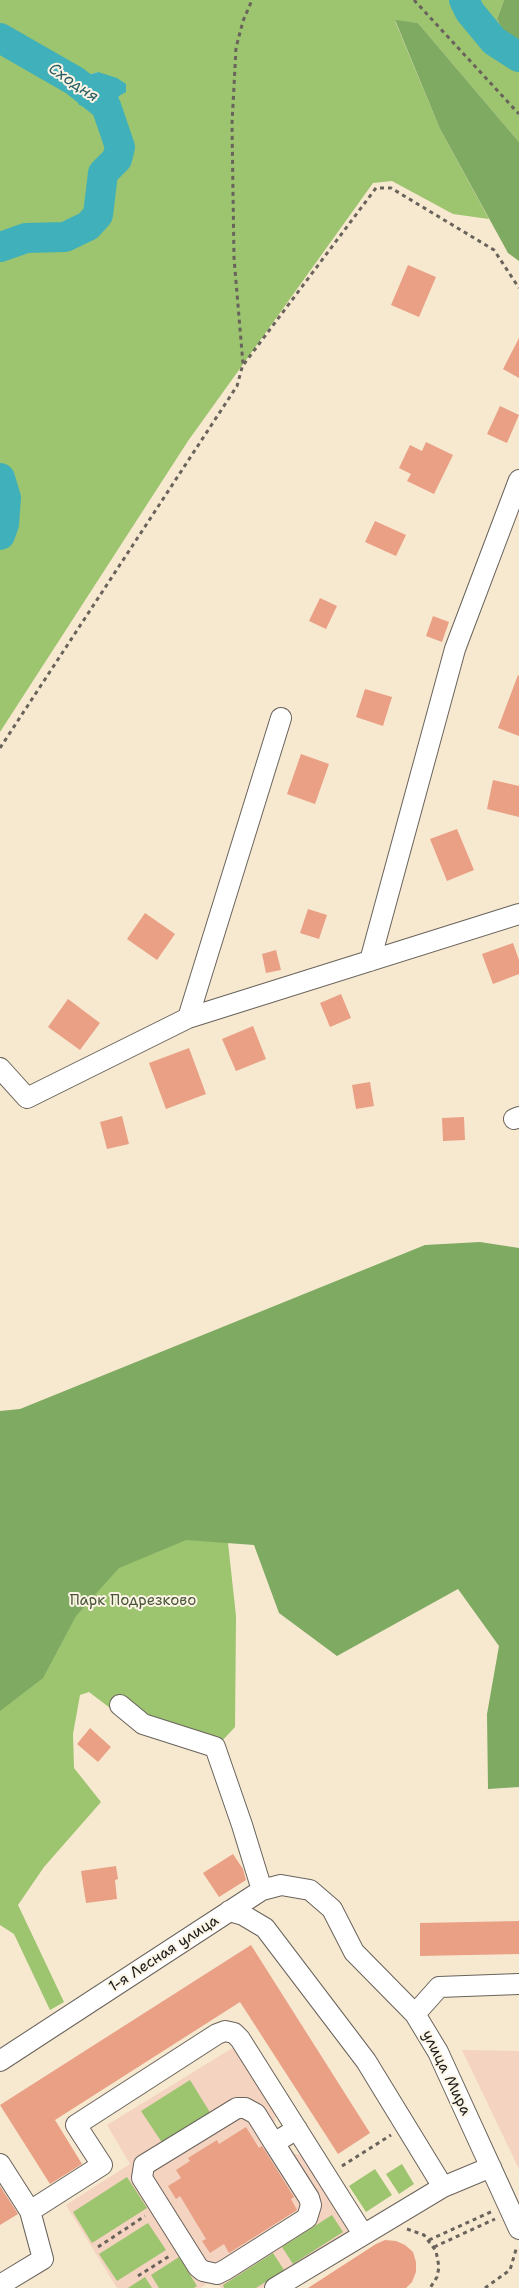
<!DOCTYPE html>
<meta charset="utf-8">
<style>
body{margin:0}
canvas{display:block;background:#f7e8d0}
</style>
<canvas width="519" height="2288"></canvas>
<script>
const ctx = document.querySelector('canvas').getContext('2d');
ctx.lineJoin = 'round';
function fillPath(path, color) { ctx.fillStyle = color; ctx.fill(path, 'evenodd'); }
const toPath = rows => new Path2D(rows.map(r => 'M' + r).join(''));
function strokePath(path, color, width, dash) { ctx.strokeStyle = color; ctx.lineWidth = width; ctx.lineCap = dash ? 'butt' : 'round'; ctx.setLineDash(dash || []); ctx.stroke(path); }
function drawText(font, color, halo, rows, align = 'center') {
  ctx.font = font + ' "Shantell Sans",sans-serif'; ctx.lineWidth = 4; ctx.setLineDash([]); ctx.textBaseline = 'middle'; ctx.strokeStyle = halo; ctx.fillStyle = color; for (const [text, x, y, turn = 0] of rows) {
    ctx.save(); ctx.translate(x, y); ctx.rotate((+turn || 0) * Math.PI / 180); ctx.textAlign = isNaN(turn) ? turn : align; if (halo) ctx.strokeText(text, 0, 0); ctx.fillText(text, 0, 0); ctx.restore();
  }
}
const built = toPath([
 [234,2047,276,2114,274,2124,291,2153,301,2155,348,2231,262,2288,221,2288,215,2279,200,2288,117,2288,66,2205,130,2164,107,2125],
 [462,2050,519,2051,519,2169]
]);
const green = toPath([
 [0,0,504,0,497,19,506,37,508,57,519,62,519,142,418,23,395,21,440,129,489,219,453,214,392,181,373,183,188,441,0,732],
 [98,72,119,96,116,115,119,134,124,143,108,132,106,123,92,109,79,78],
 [223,1497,236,1616,235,1727,208,1756,139,1730,89,1692,80,1695,73,1734,74,1768,101,1802,44,1867,18,1905,64,2002,50,2010,14,1934,0,1925,0,1506],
 [190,2080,211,2114,163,2144,141,2111],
 [402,2164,414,2184,399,2194,386,2174],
 [375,2169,392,2195,366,2212,349,2186],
 [127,2177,147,2208,92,2243,73,2212],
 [332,2215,343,2232,293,2264,282,2247],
 [148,2223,166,2250,117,2281,99,2254],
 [273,2253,284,2270,256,2288,224,2288,223,2285],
 [179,2257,197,2286,194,2288,159,2288,151,2275],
 [145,2277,152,2288,128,2288]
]);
const forest = toPath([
 [504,0,519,0,519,62,508,57,506,37,497,19],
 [395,20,418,23,519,142,519,261,508,253,440,129],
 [480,1242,519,1248,519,1787,488,1789,487,1714,499,1646,458,1589,337,1656,279,1613,254,1545,186,1540,119,1568,76,1616,43,1678,0,1711,0,1411,20,1409,425,1245]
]);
const water = toPath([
 [98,72,117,78,126,84,126,92,119,96,116,106,119,134,124,143,124,150,116,152,106,122,92,109,79,105,76,96,74,87,79,78]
]);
const river = toPath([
 [464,0,470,12,494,41,519,57],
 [0,38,75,81,106,106,120,147,117,159,103,173,98,215,88,226,65,237,26,238,0,247],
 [0,478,6,498,4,524,0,535]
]);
const building = toPath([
 [408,265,436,277,419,317,391,305],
 [519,338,519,378,503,369],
 [500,406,519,415,507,443,487,434],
 [426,442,453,455,434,494,407,481,411,474,399,468,410,445,422,451],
 [375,521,406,535,396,556,365,542],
 [320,598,337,606,326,629,309,621],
 [433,616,449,622,442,642,426,636],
 [518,675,519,676,519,736,498,728],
 [365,689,392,697,383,726,356,717],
 [301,754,329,764,315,804,287,794],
 [493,780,519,786,519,817,487,809],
 [457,829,474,870,447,881,430,839],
 [308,909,327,915,319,939,300,933],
 [145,913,175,934,157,960,127,939],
 [513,943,519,960,519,974,493,984,482,954],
 [276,950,281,970,266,973,262,954],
 [341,994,351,1018,330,1027,320,1003],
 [68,999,100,1023,80,1050,48,1027],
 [253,1026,266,1059,236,1071,222,1039],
 [189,1048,206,1094,166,1109,149,1063],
 [370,1082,374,1106,356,1109,352,1085],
 [122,1116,129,1144,107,1149,100,1122],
 [464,1117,465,1140,443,1141,442,1118],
 [90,1728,111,1747,98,1762,77,1744],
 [233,1854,243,1869,246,1880,219,1897,203,1873],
 [116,1866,118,1879,115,1880,117,1899,86,1903,81,1871],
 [519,1921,519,1954,420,1956,420,1923],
 [251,1945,370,2133,338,2154,240,2002,55,2120,82,2164,50,2184,0,2105],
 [246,2127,259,2148,262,2146,294,2197,291,2199,297,2210,229,2253,224,2244,210,2253,202,2241,206,2239,180,2196,176,2199,168,2186,181,2178,176,2170,190,2161,188,2158,217,2140,219,2144],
 [0,2186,18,2214,0,2225],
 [385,2240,396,2241,405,2245,413,2252,416,2262,416,2272,412,2282,406,2288,308,2288,376,2244]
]);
const path = toPath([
 [414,0,519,114],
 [244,364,376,188,391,188,494,250,519,288],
 [0,748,237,386,243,364,234,258,232,124,236,48,243,21,252,0],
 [342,2166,391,2135],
 [407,2229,424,2235,436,2251,439,2267,437,2277,430,2288],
 [429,2240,493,2211],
 [98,2247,145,2216],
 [434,2247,495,2219],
 [138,2276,171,2255],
 [485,2288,510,2270,517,2246]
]);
const minor = toPath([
 [370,961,455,649,519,480],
 [188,1018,281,718],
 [0,1068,27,1098,188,1018,519,914],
 [514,1119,519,1117],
 [120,1705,143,1724,215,1747,242,1825,262,1890],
 [229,1911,243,1915,265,1928,366,2061,443,2187],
 [415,2014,439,1987,519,1984],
 [0,2061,262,1890,281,1885,310,1890,332,1909,354,1952,415,2014,438,2052,519,2229],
 [274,2143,256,2114,245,2108,237,2108,144,2165,142,2178,198,2267,203,2271,217,2274,225,2270,307,2218,311,2205,309,2198,274,2143,297,2129],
 [0,2164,30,2211,102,2165,76,2125,217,2034,225,2031,234,2033,240,2039,363,2234],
 [0,2285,43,2259,30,2211],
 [275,2288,443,2187,491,2167]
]);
const parkNames = [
 ["Парк Подрезково",133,1601]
];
const streetNames = [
 ["1-я Лесная улица",164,1954,-33],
 ["улица Мира",446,2073,64]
];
const waterNames = [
 ["Сходня",73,83,34]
];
fillPath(built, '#f4d3c0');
fillPath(green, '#9dc46f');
fillPath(forest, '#7eaa62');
fillPath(water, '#40b0bb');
strokePath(river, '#40b0bb', 30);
fillPath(building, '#e9a085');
strokePath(minor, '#69635b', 22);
strokePath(path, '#69635b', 3, [4, 4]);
strokePath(minor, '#fff', 20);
drawText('15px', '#495739', '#fcf5e5', parkNames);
drawText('15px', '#1c1c1c', '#fcf5e5', streetNames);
drawText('italic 16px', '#2c5f64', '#fcf5e5', waterNames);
</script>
